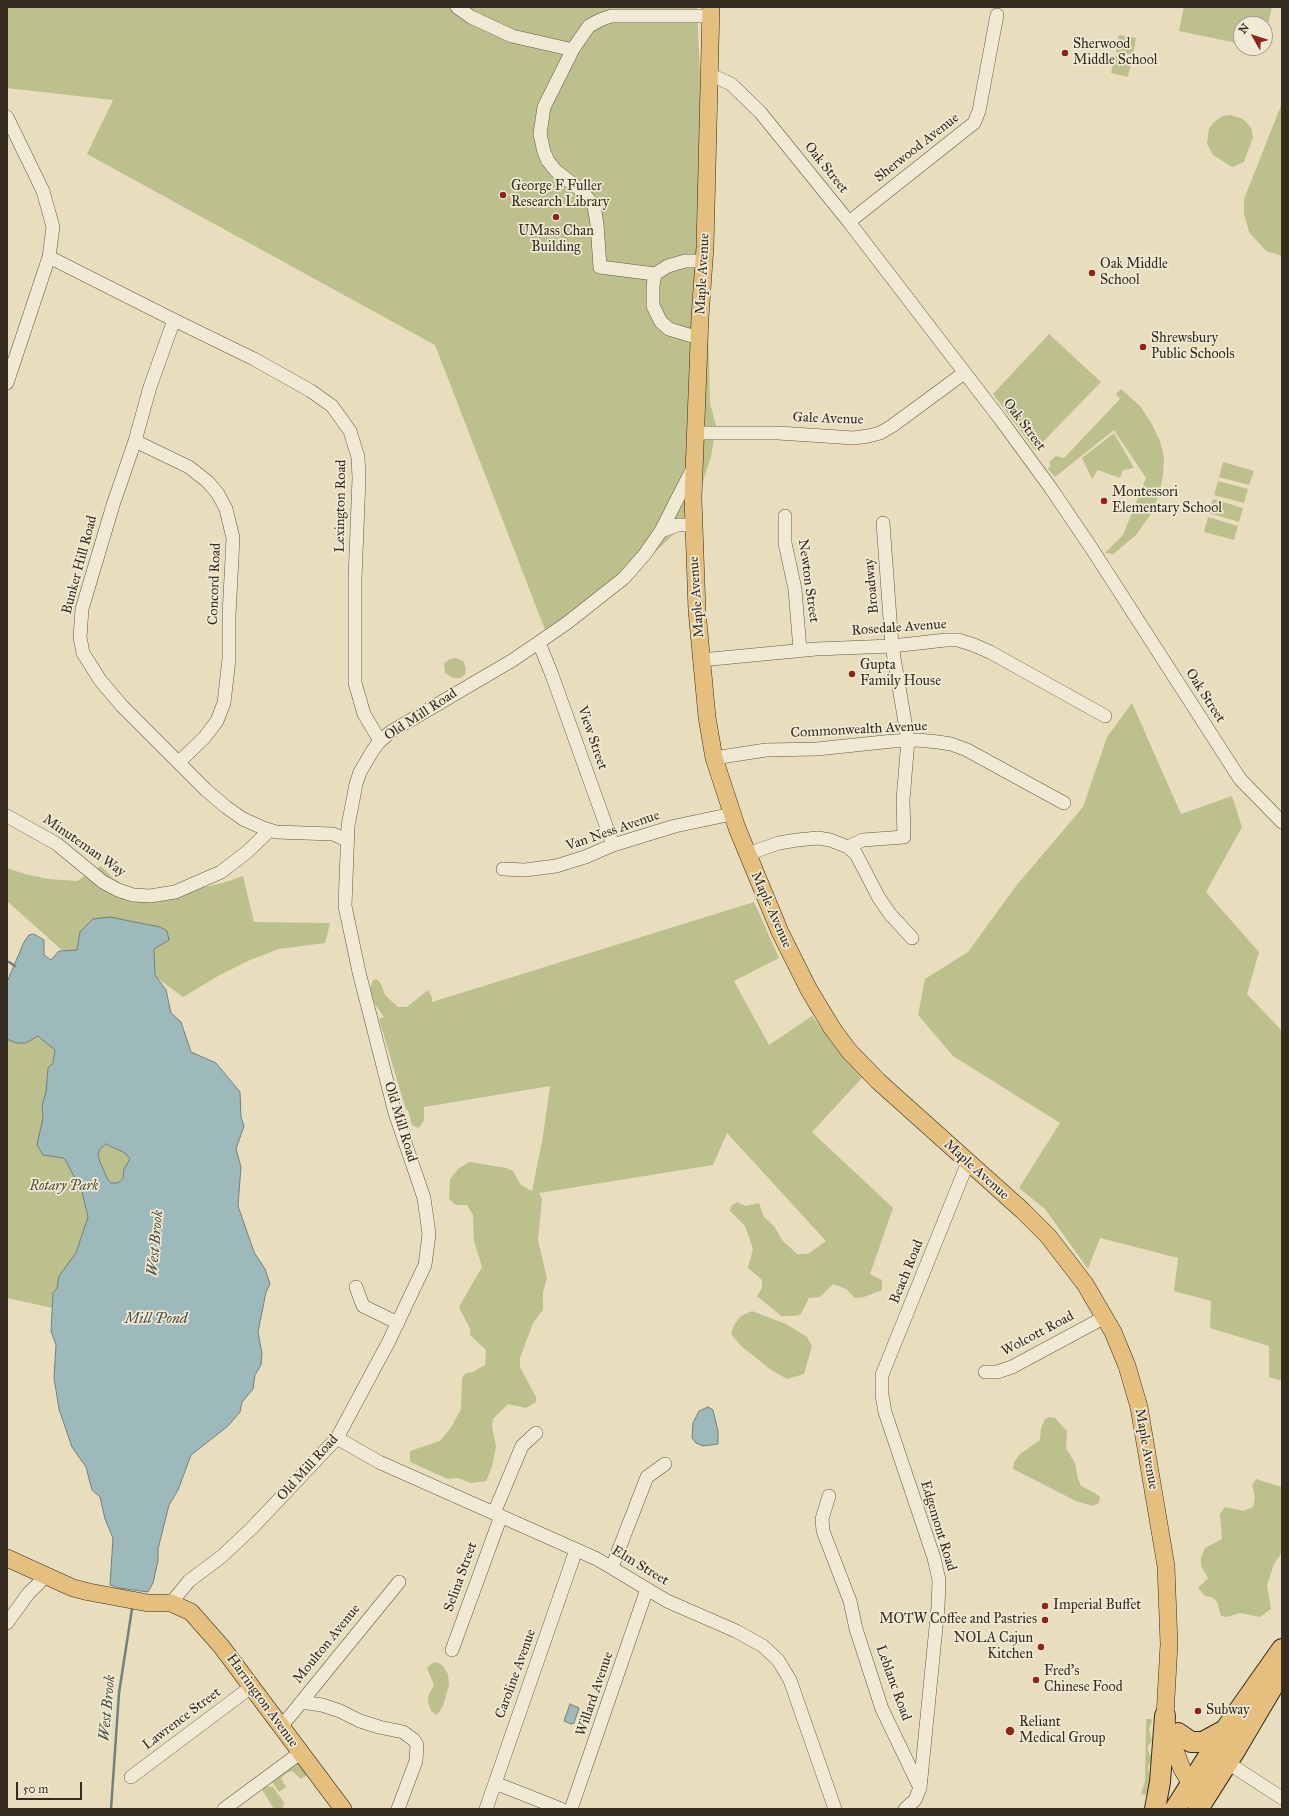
<!DOCTYPE html>
<style>
body{margin:0}
#map{position:relative;width:1289px;height:1816px;overflow:hidden;background:#e8debd;font-family:"IM FELL Great Primer",serif}
canvas{display:block}
.frame{position:absolute;inset:0;border:8px solid #352b1f;pointer-events:none}
.north{position:absolute;left:1233px;top:16px;width:40px;height:40px;box-sizing:border-box;background:#f0ead4;border:1px solid #a59e8c;border-radius:50%;rotate:309deg;font-size:11px;font-weight:700;line-height:16px;text-align:center;color:#352b1f}
.north::after{content:'';display:block;margin:auto;width:14px;height:18px;background:#8f2418;clip-path:polygon(50% 0,100% 100%,50% 72%,0 100%)}
.scale{position:absolute;left:16px;top:1782px;width:66px;height:18px;box-sizing:border-box;border:2px solid #352b1f;border-top:0;padding-left:5px;font-size:12px;line-height:14px;white-space:nowrap;color:#352b1f;-webkit-text-stroke:3px #f0ead4;paint-order:stroke}
</style>
<div id="map">
<canvas width="1289" height="1816"></canvas>
<div class="frame"></div>
<div class="north">N</div>
<div class="scale">50 m</div>
</div>
<script>
const ctx = document.querySelector('canvas').getContext('2d');
ctx.lineJoin = 'round';
function fillPath(path, color) { ctx.fillStyle = color; ctx.fill(path, 'evenodd'); }
const toPath = rows => new Path2D(rows.map(r => 'M' + r).join(''));
function strokePath(path, color, width, dash) { ctx.strokeStyle = color; ctx.lineWidth = width; ctx.lineCap = dash ? 'butt' : 'round'; ctx.setLineDash(dash || []); ctx.stroke(path); }
function drawText(font, color, halo, rows, align = 'center') {
  ctx.font = font + ' "IM FELL Great Primer",serif'; ctx.lineWidth = 3.5; ctx.setLineDash([]); ctx.textBaseline = 'middle'; ctx.strokeStyle = halo; ctx.fillStyle = color; for (const [text, x, y, turn = 0] of rows) {
    ctx.save(); ctx.translate(x, y); ctx.rotate((+turn || 0) * Math.PI / 180); ctx.textAlign = isNaN(turn) ? turn : align; if (halo) ctx.strokeText(text, 0, 0); ctx.fillText(text, 0, 0); ctx.restore();
  }
}
const green = toPath([
 [7,7,697,7,703,145,710,403,716,426,711,456,702,484,686,518,676,532,618,588,549,640,435,345,87,154,113,100,7,88],
 [1184,7,1272,7,1265,38,1265,24,1241,24,1241,44,1179,31],
 [1119,35,1136,38,1133,55,1116,52],
 [1115,56,1132,59,1128,77,1111,73],
 [1282,103,1282,256,1266,251,1249,232,1244,214,1244,199],
 [1230,115,1241,118,1246,122,1251,128,1253,137,1244,162,1232,167,1213,155,1207,144,1209,129,1214,122,1223,116],
 [1049,334,1101,382,1035,450,993,394],
 [1121,389,1140,406,1152,424,1160,441,1164,457,1163,475,1159,495,1151,514,1136,535,1112,555,1111,553,1105,553,1123,535,1146,478,1114,430,1055,477,1048,469,1051,465,1049,462,1056,456,1064,458,1120,399,1116,394],
 [1114,433,1134,468,1123,470,1120,478,1098,470,1092,479,1082,458],
 [1223,462,1254,471,1249,485,1219,477],
 [1218,481,1248,489,1244,503,1214,495],
 [1213,499,1243,508,1239,522,1209,513],
 [1208,517,1238,526,1234,540,1204,532],
 [456,658,463,661,466,668,465,674,461,678,453,678,445,673,444,663,450,659],
 [1132,703,1181,814,1232,796,1242,827,1206,892,1259,952,1247,994,1282,1031,1282,1381,1269,1377,1269,1346,1210,1328,1211,1301,1174,1291,1178,1258,1100,1238,1088,1269,1045,1209,1019,1188,1060,1123,953,1056,918,1015,925,979,968,952,1016,886,1083,807,1107,737],
 [101,866,113,878,123,885,135,890,200,888,223,883,243,876,254,922,330,923,325,943,279,949,250,960,218,976,183,997,106,940,67,961,63,951,7,901,7,868,25,874,48,879,77,881],
 [754,902,779,958,734,981,769,1045,812,1016,840,1054,862,1078,812,1132,893,1208,870,1274,882,1280,882,1290,864,1297,855,1298,846,1289,833,1284,820,1297,809,1298,801,1314,795,1316,781,1316,757,1296,762,1288,762,1280,748,1268,753,1249,745,1226,730,1211,731,1206,737,1202,746,1206,759,1203,764,1217,774,1226,782,1240,797,1254,808,1254,826,1241,727,1133,713,1165,539,1193,542,1199,538,1240,547,1278,543,1292,543,1310,533,1323,520,1358,520,1367,536,1397,536,1402,526,1408,508,1404,493,1419,492,1426,496,1447,492,1467,486,1481,471,1483,458,1478,448,1479,410,1462,410,1451,440,1441,452,1426,461,1409,462,1378,466,1373,473,1372,485,1365,486,1350,470,1335,470,1329,459,1307,482,1267,474,1241,473,1215,467,1205,456,1205,449,1199,450,1179,459,1168,470,1162,506,1168,513,1171,521,1185,532,1191,543,1136,550,1086,424,1107,424,1120,419,1128,412,1125,408,1110,406,1110,379,1019,384,1017,374,1003,370,989,373,980,377,979,381,984,385,995,398,1007,407,1007,428,990,432,998,432,1002],
 [7,1001,60,1042,102,1143,152,1160,53,1308,7,1298],
 [752,1311,786,1324,807,1337,812,1346,804,1374,787,1379,771,1370,740,1345,731,1334,734,1325,741,1316],
 [1049,1417,1055,1418,1067,1431,1066,1448,1075,1463,1078,1479,1081,1486,1095,1493,1100,1497,1099,1503,1093,1506,1076,1501,1013,1469,1014,1462,1020,1454,1040,1440,1041,1428,1045,1419],
 [1256,1479,1282,1487,1282,1552,1274,1564,1267,1585,1271,1609,1260,1617,1240,1613,1227,1617,1221,1616,1217,1602,1212,1597,1205,1596,1198,1588,1208,1578,1201,1566,1201,1557,1205,1548,1222,1539,1220,1514,1225,1507,1243,1511,1253,1507,1255,1498,1252,1485],
 [437,1662,443,1666,448,1674,449,1685,443,1706,437,1715,431,1711,428,1702,429,1694,434,1685,427,1668,432,1663],
 [1146,1719,1151,1719,1152,1721,1149,1729,1152,1741,1148,1746,1148,1751,1152,1758,1148,1767,1151,1782,1148,1792,1145,1795,1141,1794,1145,1781],
 [298,1762,307,1775,301,1779,292,1771,287,1773,281,1778,286,1787,279,1792,272,1782],
 [266,1786,273,1787,285,1804,282,1806,284,1809,274,1809,262,1790]
]);
const water = toPath([
 [110,917,160,927,167,931,169,940,154,949,155,975,166,990,171,1013,181,1022,191,1052,216,1063,240,1092,241,1117,244,1126,236,1149,241,1167,238,1206,254,1252,265,1269,270,1284,266,1292,258,1332,262,1353,261,1365,255,1375,253,1389,242,1402,240,1412,228,1426,191,1455,178,1490,169,1505,158,1549,158,1561,153,1583,148,1592,119,1588,110,1585,113,1538,105,1519,100,1497,92,1490,86,1467,72,1447,59,1409,54,1378,56,1345,51,1331,53,1293,57,1288,59,1276,76,1253,88,1217,82,1192,66,1161,63,1158,43,1155,37,1145,43,1118,42,1106,46,1092,48,1068,53,1063,55,1050,38,1036,26,1043,16,1043,7,1039,7,982,24,942,29,935,34,934,44,940,44,955,51,960,59,951,77,950,80,932,93,919,110,917],
 [106,1144,125,1153,130,1159,124,1169,123,1178,118,1183,111,1183,108,1180,100,1162,98,1154,100,1149,106,1144],
 [708,1407,713,1410,718,1431,718,1444,703,1446,696,1443,692,1438,693,1423,699,1411,708,1407],
 [570,1704,579,1708,574,1723,571,1724,564,1721,570,1704]
]);
const stream = toPath([
 [9,962,15,966],
 [111,1809,119,1693,132,1609]
]);
const minor = toPath([
 [457,7,471,17,512,36,569,49,573,49,589,26,600,20,611,16,711,16],
 [573,49,544,107,540,134,544,152,548,161,556,171,582,191,594,206,597,224,600,267,655,274],
 [709,74,731,84,760,112,849,222,1001,420,1050,487,1092,549,1240,779,1282,822],
 [7,117,43,191,53,227,49,257,7,383],
 [849,222,974,123,979,111,997,15],
 [49,257,174,320,150,387,135,441,113,505,82,609,80,637,83,653,100,680,122,706,206,790,226,807,243,819,263,828,276,832,333,834,347,840],
 [174,320,254,359,311,391,332,406,350,431,358,457,359,478,355,579,355,683,364,714,380,741],
 [699,338,669,329,661,322,653,306,653,286,655,274,668,266,685,261,704,261],
 [695,433,778,433,854,438,868,436,880,433,892,426,964,373],
 [135,441,189,467,208,482,218,494,226,509,233,538,229,615,229,659,224,703,217,721,204,738,180,761],
 [785,516,785,543,795,589,800,650],
 [661,531,678,525,693,525],
 [539,643,552,675,613,845],
 [701,660,816,649,892,646,946,640,958,640,974,645,990,652,1105,716],
 [714,758,766,750,817,749,893,741,918,740,938,742,951,744,967,750,1064,803],
 [7,816,57,844,103,882,118,890,133,895,150,896,175,892,221,872,247,852,270,830],
 [848,847,856,854,879,898,890,914,912,938],
 [747,854,779,843,797,840,818,838,830,840,848,847,863,840,904,837,903,800,908,740,892,646,883,523],
 [503,869,525,870,556,866,585,857,613,845,675,826,732,814],
 [356,1287,363,1306,398,1323],
 [985,1372,997,1372,1012,1367,1105,1317],
 [337,1438,379,1462,597,1559,667,1601,736,1631,763,1646,778,1660,790,1680,835,1809],
 [829,1496,822,1519,823,1531,850,1601,856,1629,882,1709,920,1788],
 [494,1513,522,1446,536,1433],
 [612,1567,647,1477,665,1464],
 [171,1603,189,1581,221,1557,252,1528,337,1438,388,1343,425,1265,429,1234,424,1198,395,1113,359,972,345,906,348,826,356,784,360,772,373,750,380,741,392,731,513,660,567,623,624,578,645,554,661,531,692,470],
 [7,1623,28,1594,46,1576],
 [452,1650,501,1516],
 [301,1702,322,1705,340,1711,360,1721,379,1727,403,1732,414,1740,417,1745,416,1761,398,1809],
 [281,1727,399,1582],
 [1228,1763,1282,1798],
 [131,1777,251,1687],
 [495,1783,561,1809],
 [224,1809,300,1753],
 [486,1809,576,1550],
 [571,1809,647,1589],
 [905,1809,915,1800,920,1788,938,1607,939,1580,934,1558,885,1412,882,1395,882,1375,968,1162]
]);
const major = toPath([
 [711,7,705,247,700,317,693,498,697,611,707,717,714,758,737,828,780,932,809,990,832,1028,849,1051,878,1081,1023,1211,1048,1236,1085,1284,1113,1332,1127,1366,1139,1407,1166,1566,1169,1644,1165,1716,1168,1732,1182,1769,1191,1784,1199,1791],
 [7,1558,73,1588,89,1592,148,1603,171,1603,191,1612,221,1646,343,1809]
]);
const highway = toPath([
 [1178,1733,1191,1742,1203,1742,1225,1730],
 [1155,1809,1160,1782,1165,1716],
 [1175,1809,1225,1730,1282,1649],
 [1198,1809,1236,1749,1282,1671]
]);
const markers = [
 [1065,53,4,"#8f2418"],
 [503,195,4,"#8f2418"],
 [556,217,4,"#8f2418"],
 [1092,273,4,"#8f2418"],
 [1143,347,4,"#8f2418"],
 [1104,501,4,"#8f2418"],
 [852,674,4,"#8f2418"],
 [1045,1606,4,"#8f2418"],
 [1045,1620,4,"#8f2418"],
 [1041,1647,4,"#8f2418"],
 [1036,1680,4,"#8f2418"],
 [1198,1711,4,"#8f2418"],
 [1010,1731,5,"#8f2418"]
];
const poiNames = [
 ["Sherwood",1073,45],
 ["Middle School",1073,61],
 ["George F Fuller",511,187],
 ["Research Library",511,203],
 ["UMass Chan",556,232,"center"],
 ["Building",556,248,"center"],
 ["Oak Middle",1100,265],
 ["School",1100,281],
 ["Shrewsbury",1151,339],
 ["Public Schools",1151,355],
 ["Montessori",1112,493],
 ["Elementary School",1112,509],
 ["Gupta",860,666],
 ["Family House",860,682],
 ["Imperial Buffet",1053,1606],
 ["MOTW Coffee and Pastries",1037,1620,"right"],
 ["NOLA Cajun",1033,1639,"right"],
 ["Kitchen",1033,1655,"right"],
 ["Fred's",1044,1672],
 ["Chinese Food",1044,1688],
 ["Subway",1206,1711],
 ["Reliant",1019,1723],
 ["Medical Group",1019,1739]
];
const streetNames = [
 ["Sherwood Avenue",917,148,-38],
 ["Oak Street",826,168,51],
 ["Maple Avenue",703,274,-87],
 ["Gale Avenue",828,419,2],
 ["Oak Street",1024,425,53],
 ["Lexington Road",341,506,-89],
 ["Bunker Hill Road",80,565,-75],
 ["Newton Street",808,581,82],
 ["Concord Road",215,584,-88],
 ["Broadway",872,586,-95],
 ["Maple Avenue",697,597,-94],
 ["Rosedale Avenue",899,628,-4],
 ["Oak Street",1205,696,57],
 ["Old Mill Road",421,715,-33],
 ["Commonwealth Avenue",859,730,-3],
 ["View Street",592,738,71],
 ["Van Ness Avenue",613,831,-19],
 ["Minuteman Way",84,846,35],
 ["Maple Avenue",771,910,66],
 ["Old Mill Road",400,1122,73],
 ["Maple Avenue",976,1170,42],
 ["Beach Road",907,1272,-68],
 ["Wolcott Road",1038,1334,-28],
 ["Maple Avenue",1146,1449,80],
 ["Old Mill Road",308,1468,-48],
 ["Edgemont Road",938,1526,73],
 ["Elm Street",640,1566,31],
 ["Selina Street",461,1577,-70],
 ["Moulton Avenue",327,1644,-51],
 ["Caroline Avenue",516,1674,-70],
 ["Leblanc Road",893,1683,70],
 ["Willard Avenue",595,1694,-71],
 ["Harrington Avenue",262,1701,54],
 ["Lawrence Street",182,1719,-37]
];
const parkNames = [
 ["Rotary Park",64,1187]
];
const waterNames = [
 ["West Brook",156,1243,-85],
 ["Mill Pond",156,1319],
 ["West Brook",108,1708,-85]
];
fillPath(green, '#bbc08d');
fillPath(water, '#9db9bc');
strokePath(water, '#73807d', 1);
strokePath(stream, '#73807d', 2.5);
strokePath(minor, '#625846', 14);
strokePath(major, '#352b1f', 18);
strokePath(highway, '#352b1f', 22);
strokePath(minor, '#f0ead4', 13);
strokePath(major, '#e4bf7e', 17);
strokePath(highway, '#e4bf7e', 20);
for (const [x, y, r, color] of markers) { const dot = new Path2D(); dot.arc(x, y, r, 0, 2 * Math.PI); ctx.fillStyle = color; ctx.fill(dot); strokePath(dot, '#f0ead4', 1.5); }
drawText('14px', '#352b1f', '#f0ead4', poiNames, 'left');
drawText('14px', '#352b1f', '#f0ead4', streetNames);
drawText('italic 14px', '#56503a', '#f0ead4', parkNames);
drawText('italic 15px', '#4f4e46', '#f0ead4', waterNames);
</script>
